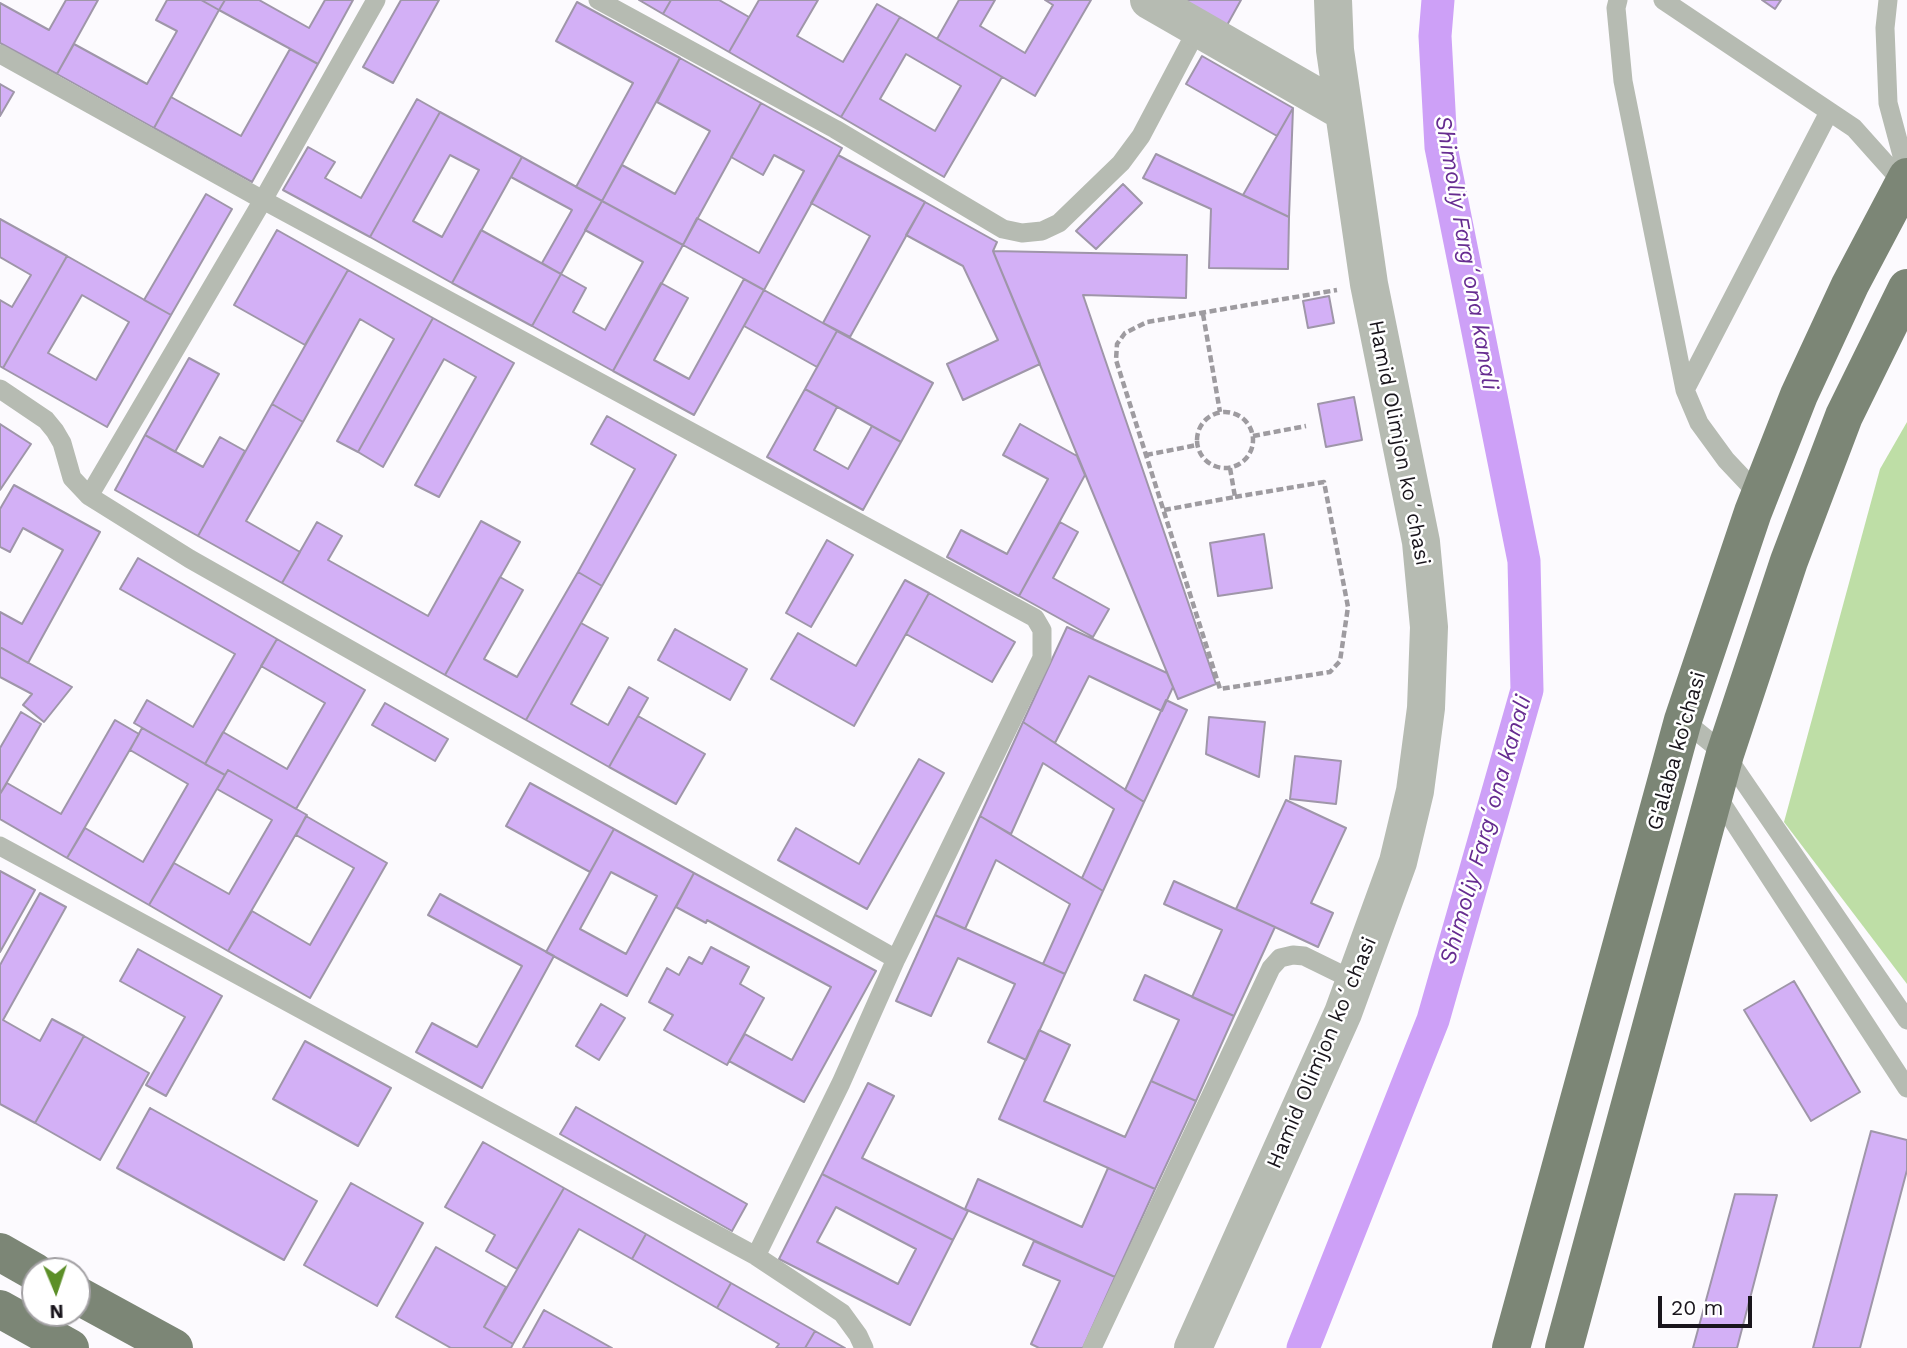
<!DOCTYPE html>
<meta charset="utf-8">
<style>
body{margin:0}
#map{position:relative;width:1907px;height:1348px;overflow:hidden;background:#fcfafe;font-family:"Work Sans",sans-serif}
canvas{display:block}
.north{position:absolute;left:21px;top:1257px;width:70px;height:70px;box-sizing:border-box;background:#fff;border:2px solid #a3a1a4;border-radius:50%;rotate:178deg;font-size:19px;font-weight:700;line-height:28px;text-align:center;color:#19151c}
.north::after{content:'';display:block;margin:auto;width:24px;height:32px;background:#5c8f28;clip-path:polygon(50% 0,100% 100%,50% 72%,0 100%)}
.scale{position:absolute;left:1658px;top:1296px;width:94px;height:32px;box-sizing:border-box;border:4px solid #19151c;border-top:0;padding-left:9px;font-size:21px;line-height:24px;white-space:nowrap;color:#19151c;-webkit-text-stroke:5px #fff;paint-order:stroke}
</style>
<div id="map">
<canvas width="1907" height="1348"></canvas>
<div class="north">N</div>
<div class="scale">20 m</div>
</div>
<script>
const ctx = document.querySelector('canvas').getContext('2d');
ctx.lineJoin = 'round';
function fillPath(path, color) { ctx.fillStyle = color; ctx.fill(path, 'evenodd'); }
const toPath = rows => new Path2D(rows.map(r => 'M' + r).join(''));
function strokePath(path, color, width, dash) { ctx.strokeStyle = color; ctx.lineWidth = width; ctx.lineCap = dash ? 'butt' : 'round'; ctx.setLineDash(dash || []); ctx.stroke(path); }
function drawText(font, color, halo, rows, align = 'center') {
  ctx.font = font + ' "Work Sans",sans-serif'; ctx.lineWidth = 5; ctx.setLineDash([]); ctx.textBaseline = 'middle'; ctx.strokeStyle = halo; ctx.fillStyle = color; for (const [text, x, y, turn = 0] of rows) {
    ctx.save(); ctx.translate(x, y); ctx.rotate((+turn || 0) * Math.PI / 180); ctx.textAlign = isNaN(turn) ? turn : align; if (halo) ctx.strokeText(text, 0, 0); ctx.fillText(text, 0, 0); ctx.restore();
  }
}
const green = toPath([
 [1907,422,1907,984,1784,822,1880,469]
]);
const canal = toPath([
 [1303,1348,1433,1020,1527,690,1524,561,1441,147,1435,36,1438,0]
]);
const building = toPath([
 [66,0,98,0,57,74,0,43,0,3,49,30,66,0],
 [167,0,201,0,219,10,154,128,57,74,74,44,147,84,177,31,156,20,167,0],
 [201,0,225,0,219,10,201,0],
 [225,0,259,0,309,28,325,0,353,0,318,64,219,10,225,0],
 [401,0,439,0,393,83,363,67,401,0],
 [639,0,671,0,663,14,639,0],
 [671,0,719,0,749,17,729,52,663,14,671,0],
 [759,0,818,0,797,36,843,62,877,4,900,17,841,117,729,52,759,0],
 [959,0,995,0,980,26,1025,53,1053,5,1045,0,1091,0,1035,96,937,39,959,0],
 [1179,0,1241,0,1226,27,1179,0],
 [1762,0,1781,0,1775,9,1762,0],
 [577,2,680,58,602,201,576,187,633,83,556,41,577,2],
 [900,17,1002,77,944,177,841,117,900,17],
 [906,54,961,86,935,131,880,99,906,54],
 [290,49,318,64,252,182,154,128,171,97,241,136,290,49],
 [1202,56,1293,108,1277,136,1186,84,1202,56],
 [680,58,761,103,683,245,602,201,622,165,675,194,710,131,657,102,680,58],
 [0,84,14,92,0,116,0,84],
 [417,99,440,112,370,237,283,190,308,147,335,162,325,178,361,198,417,99],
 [761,103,842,148,764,290,683,245,697,218,759,253,804,171,774,155,763,175,731,157,761,103],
 [1293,108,1289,217,1243,195,1293,108],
 [440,112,522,157,452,283,370,237,440,112],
 [450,155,479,170,442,237,413,221,450,155],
 [1156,154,1289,217,1288,269,1209,268,1211,209,1143,178,1156,154],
 [838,155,925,202,850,337,823,323,870,236,811,203,838,155],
 [522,157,602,201,561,274,542,263,572,210,511,177,522,157],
 [1123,184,1142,203,1096,249,1076,231,1123,184],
 [206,194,232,209,171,315,144,300,206,194],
 [602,201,683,245,613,371,532,326,561,274,586,288,573,312,605,330,643,262,585,230,602,201],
 [925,202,997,242,993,251,1040,364,963,400,947,364,998,340,963,266,906,235,925,202],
 [0,219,67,256,3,368,0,366,0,300,12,307,31,275,0,257,0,219],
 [277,230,348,270,305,345,234,305,277,230],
 [481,230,561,274,532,326,452,283,481,230],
 [993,251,1187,255,1186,298,1083,295,1216,684,1178,699,993,251],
 [67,256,171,315,107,427,3,368,67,256],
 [82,295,129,322,96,380,48,353,82,295],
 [348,270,433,318,358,452,337,441,394,339,360,319,303,422,272,404,348,270],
 [744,279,764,290,694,415,613,371,661,283,688,298,654,360,689,379,744,279],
 [764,290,837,331,817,367,744,326,764,290],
 [1329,296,1334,323,1308,328,1303,301,1329,296],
 [433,318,514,363,439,497,415,485,476,377,444,359,383,467,358,452,433,318],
 [837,331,933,383,901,442,805,389,837,331],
 [189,358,219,374,175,452,145,435,189,358],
 [805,389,837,407,814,450,848,469,872,426,901,442,863,510,767,457,805,389],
 [1354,397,1362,440,1326,447,1318,404,1354,397],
 [272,404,303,422,246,521,300,552,282,583,198,536,272,404],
 [607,416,676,455,602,586,578,572,635,469,591,444,607,416],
 [0,424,31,444,0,490,0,424],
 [1020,424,1077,456,1085,475,1019,596,947,557,961,530,1007,554,1048,479,1003,455,1020,424],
 [145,435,203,467,220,437,245,451,198,536,115,490,145,435],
 [14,485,100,532,28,663,0,647,0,612,22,624,63,550,23,528,10,552,0,547,0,509,14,485],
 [481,521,520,542,445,675,282,583,317,522,342,536,328,560,428,616,481,521],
 [1060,522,1078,532,1053,578,1109,609,1093,637,1019,596,1060,522],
 [1264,534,1272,588,1218,596,1210,543,1264,534],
 [827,540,853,555,811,627,786,613,827,540],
 [138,558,277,639,205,764,134,723,147,700,193,727,235,654,120,589,138,558],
 [578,572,602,586,526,720,445,675,500,577,523,590,484,659,517,677,578,572],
 [905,580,929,593,854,726,771,679,798,633,856,666,905,580],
 [929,593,1015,642,992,682,906,634,929,593],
 [581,623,608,638,571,704,608,725,629,687,648,698,609,767,526,720,581,623],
 [1067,627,1167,673,1173,687,1162,711,1089,676,1055,743,1023,722,1067,627],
 [675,629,747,669,730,700,658,660,675,629],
 [277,639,365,690,296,809,228,770,225,775,205,764,223,732,287,769,325,703,261,666,277,639],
 [0,647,72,687,44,722,23,705,32,694,0,677,0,647],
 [1166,700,1187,710,1144,802,1125,790,1166,700],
 [385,703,448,739,435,761,372,725,385,703],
 [21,712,41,724,0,794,0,748,21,712],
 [638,716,705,754,676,804,609,767,638,716],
 [1209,717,1265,722,1259,777,1206,754,1209,717],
 [115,720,139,734,67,858,0,819,0,794,7,783,61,814,115,720],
 [1023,722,1144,802,1103,891,1082,878,1114,809,1043,763,1011,834,980,816,1023,722],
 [142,728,225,775,149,905,67,858,85,828,143,862,188,784,130,750,142,728],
 [1295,756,1341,761,1336,804,1290,799,1295,756],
 [919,759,944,773,867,909,778,860,796,828,859,864,919,759],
 [228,770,307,815,228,951,149,905,174,863,229,894,272,820,217,789,228,770],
 [530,783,614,829,590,872,506,826,530,783],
 [1286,800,1346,828,1311,903,1333,913,1318,947,1236,909,1286,800],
 [306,816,387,863,310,998,228,951,252,911,310,945,354,868,296,835,306,816],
 [980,816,1103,891,1065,974,1043,964,1070,904,996,860,965,929,935,915,980,816],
 [614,829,694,873,627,996,546,952,614,829],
 [611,872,657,896,626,954,580,929,611,872],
 [0,871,35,890,0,952,0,871],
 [694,873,876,971,804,1102,729,1061,745,1034,792,1060,831,987,707,920,706,923,676,907,694,873],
 [1174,881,1275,927,1234,1016,1192,997,1222,930,1164,904,1174,881],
 [40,893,66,907,3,1020,40,1041,52,1019,84,1036,35,1123,0,1104,0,965,40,893],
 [440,894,554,956,482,1088,416,1052,432,1023,477,1047,522,966,428,915,440,894],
 [935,915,1065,974,1026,1060,988,1042,1015,984,958,958,931,1016,896,1001,935,915],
 [711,947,749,967,740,984,764,998,727,1065,664,1030,673,1015,649,1002,667,968,679,975,689,957,702,964,711,947],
 [138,949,222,996,166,1096,146,1085,185,1017,120,981,138,949],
 [1145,975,1234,1016,1196,1101,1151,1081,1179,1020,1134,1000,1145,975],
 [1794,981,1860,1092,1811,1121,1744,1010,1794,981],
 [601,1004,625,1018,599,1060,576,1046,601,1004],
 [1039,1030,1070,1045,1044,1101,1125,1137,1151,1081,1196,1101,1155,1189,999,1119,1039,1030],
 [84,1036,149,1073,100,1160,35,1123,84,1036],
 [305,1041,391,1088,358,1146,273,1099,305,1041],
 [868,1083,894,1096,862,1158,968,1211,953,1240,822,1174,868,1083],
 [576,1107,747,1204,732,1231,560,1134,576,1107],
 [150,1108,317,1201,284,1260,117,1168,150,1108],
 [1871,1131,1907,1140,1907,1170,1860,1348,1813,1348,1871,1131],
 [483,1142,564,1188,517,1269,486,1251,495,1235,445,1207,483,1142],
 [1108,1168,1155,1189,1115,1277,965,1209,978,1179,1082,1227,1108,1168],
 [822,1174,953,1240,910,1325,779,1259,822,1174],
 [836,1207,916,1249,898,1284,817,1242,836,1207],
 [351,1183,423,1223,377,1306,304,1265,351,1183],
 [564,1188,646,1234,632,1259,579,1229,513,1344,484,1327,564,1188],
 [1735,1194,1777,1195,1737,1348,1693,1348,1735,1194],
 [646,1234,731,1283,717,1308,632,1259,646,1234],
 [1034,1241,1115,1277,1083,1348,1039,1348,1031,1344,1060,1281,1023,1265,1034,1241],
 [436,1247,506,1287,484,1327,513,1344,511,1348,451,1348,396,1317,436,1247],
 [731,1283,815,1331,805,1348,776,1348,779,1344,717,1308,731,1283],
 [544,1310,612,1348,523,1348,544,1310],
 [815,1331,845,1348,805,1348,815,1331]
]);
const path = toPath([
 [1203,314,1220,412],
 '1197 440a28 28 0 1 1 56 0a28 28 0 1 1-56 0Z',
 [1253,436,1306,426],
 [1146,455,1197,445],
 [1235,497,1324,482,1348,607,1340,661,1330,672,1220,689,1116,360,1117,344,1125,333,1147,322,1337,290],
 [1164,510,1235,497,1230,468]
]);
const service = toPath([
 [598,0,835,129,1003,229,1022,233,1042,231,1059,223,1121,163,1141,136,1198,28],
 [1618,0,1616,8,1623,81,1685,390],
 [1663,0,1854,128,1904,184],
 [1888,0,1885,28,1888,103,1907,174],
 [0,54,263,200,1035,618,1042,630,1042,658,896,959,841,1083,756,1256],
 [0,389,46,420,55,431,62,443,72,478,89,496,190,559,896,959],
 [1759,495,1726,460,1699,423,1685,390,1829,112],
 [89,496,263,200,376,0],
 [1683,720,1725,754,1907,1020],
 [1715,793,1907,1088],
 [0,846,756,1256,842,1313,858,1335,864,1348],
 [1092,1348,1271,968,1280,958,1293,955,1304,956,1355,981]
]);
const minor = toPath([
 [1149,0,1344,112],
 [1193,1348,1343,1013,1398,862,1415,791,1426,708,1429,627,1421,542,1369,284,1335,50,1333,0]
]);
const primary = toPath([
 [0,1252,35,1272],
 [77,1295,174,1348],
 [0,1309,70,1348],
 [1511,1348,1683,720,1753,512,1799,395,1850,285,1907,177],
 [1564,1348,1725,754,1789,561,1844,416,1907,288]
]);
const streetNames = [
 ["Hamid Olimjon koʻchasi",1399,443,79],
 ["G'alaba ko'chasi",1677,751,-74],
 ["Hamid Olimjon koʻchasi",1322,1053,-67]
];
const waterNames = [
 ["Shimoliy Fargʻona kanali",1466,253,80],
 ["Shimoliy Fargʻona kanali",1486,830,-74]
];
fillPath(green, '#bedea6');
strokePath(canal, '#cda0f7', 33);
fillPath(building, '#d3b0f6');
strokePath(building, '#9f96a9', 2);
strokePath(path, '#9e9ba0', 4.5, [7, 3.5]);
strokePath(service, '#b6bbb2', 19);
strokePath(minor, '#b6bbb2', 38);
strokePath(primary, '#7c8676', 38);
drawText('21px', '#19151c', '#fff', streetNames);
drawText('italic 23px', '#662c90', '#fff', waterNames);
</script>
